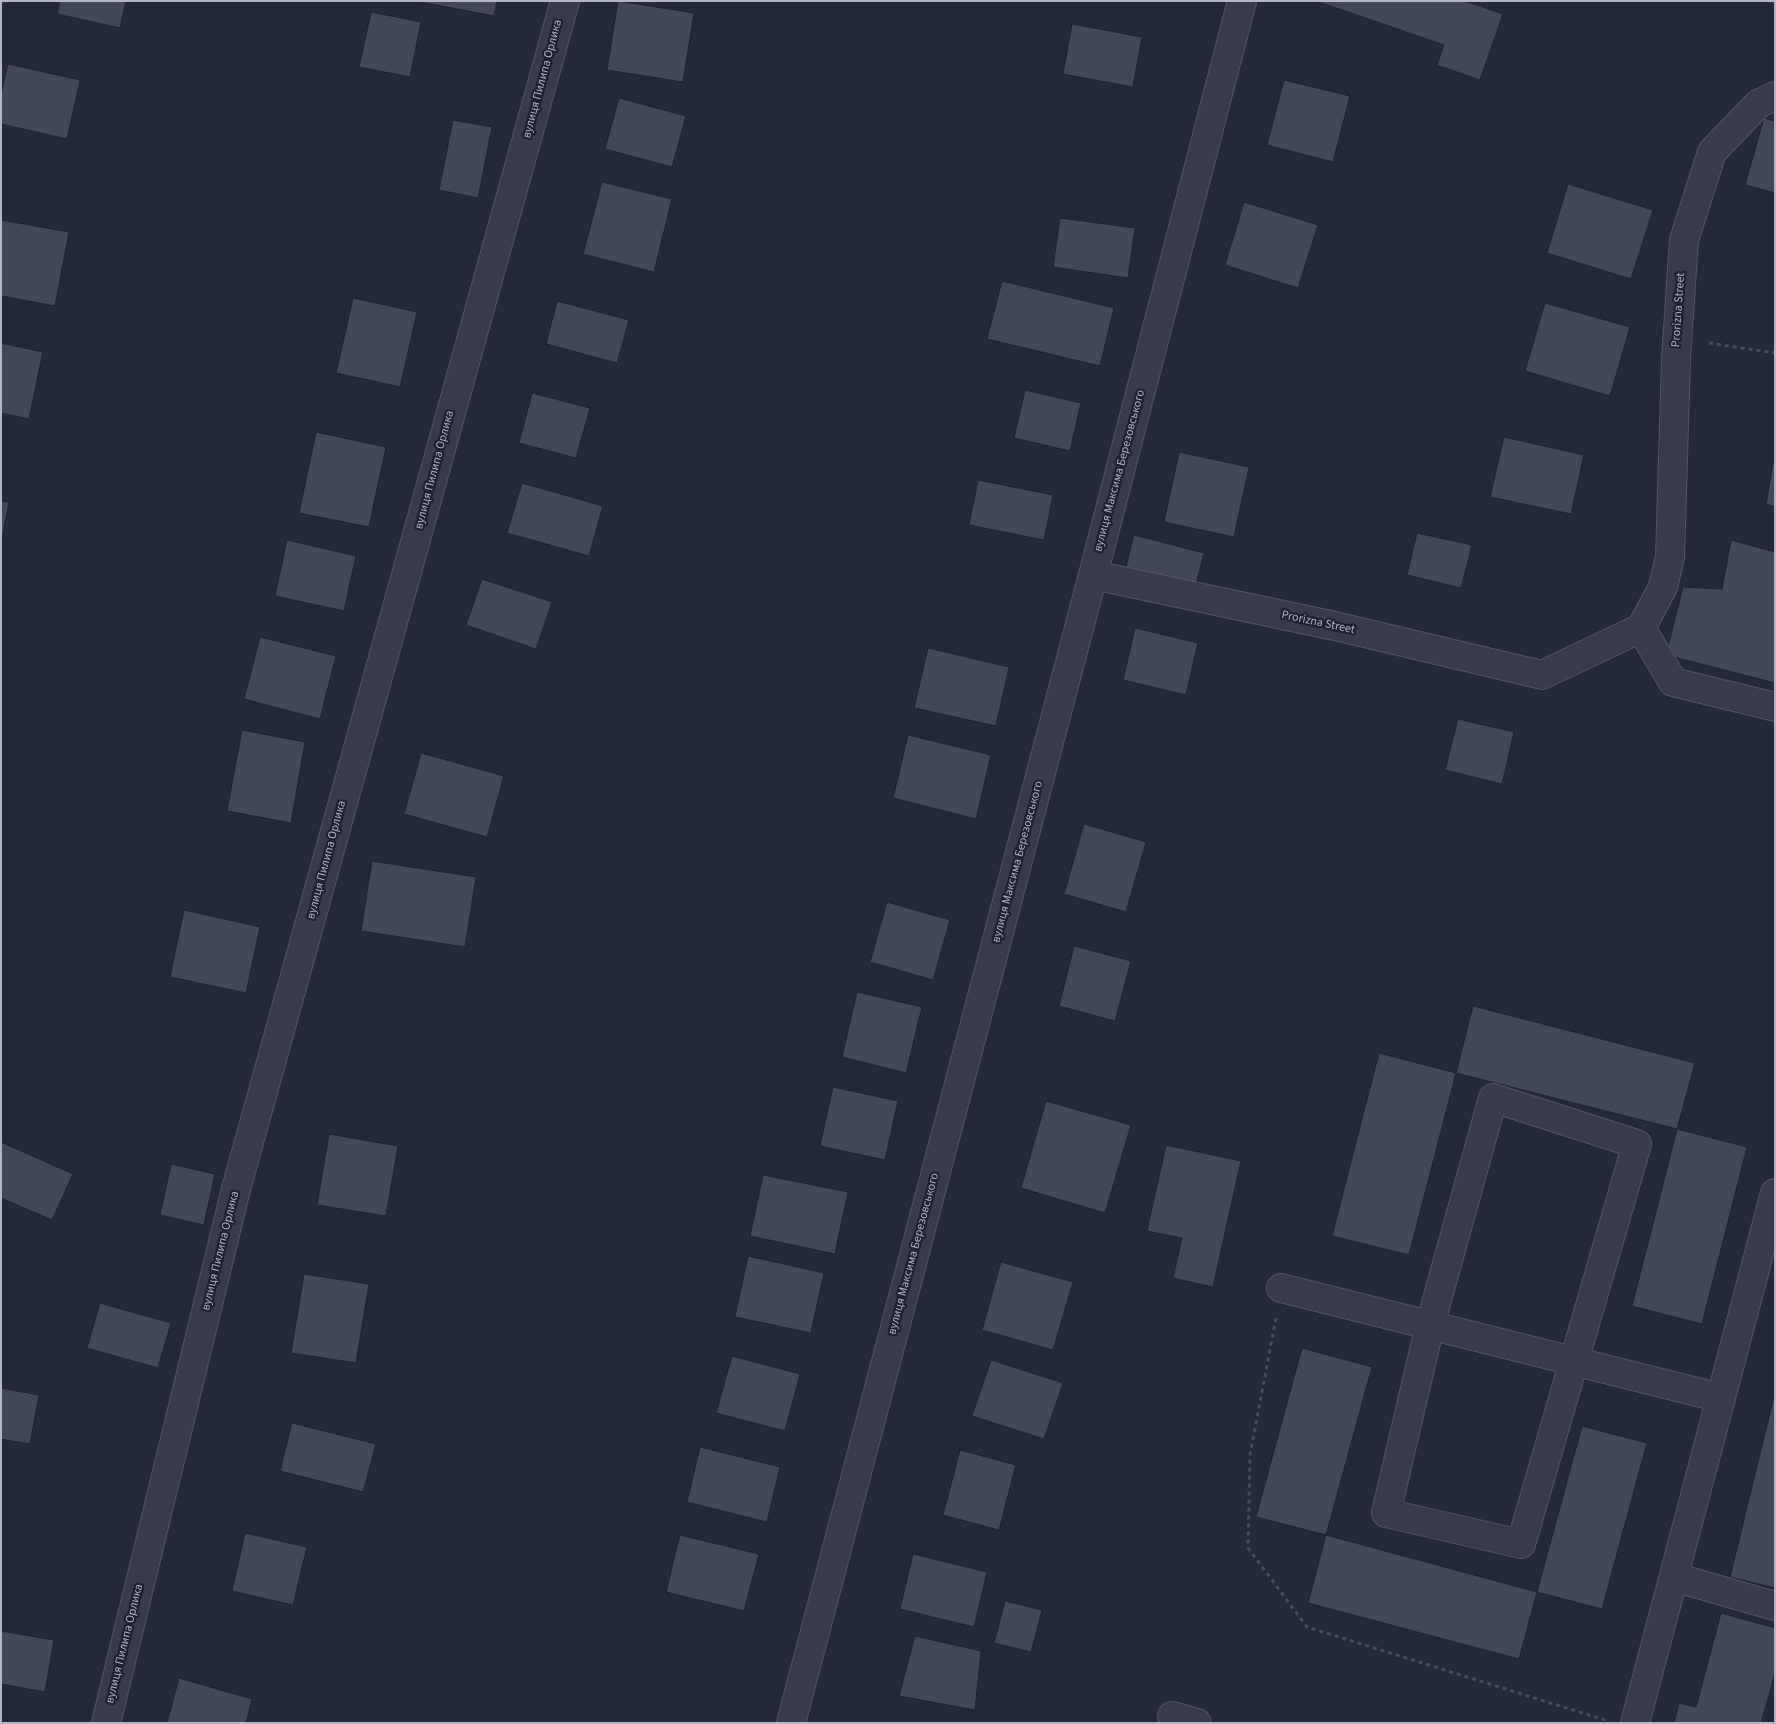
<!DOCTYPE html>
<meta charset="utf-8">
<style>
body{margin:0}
#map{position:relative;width:1776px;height:1724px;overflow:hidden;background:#24283b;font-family:"Source Sans 3",sans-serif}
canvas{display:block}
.frame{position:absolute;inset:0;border:2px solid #b3b6c7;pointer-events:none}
</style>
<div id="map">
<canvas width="1776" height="1724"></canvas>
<div class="frame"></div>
</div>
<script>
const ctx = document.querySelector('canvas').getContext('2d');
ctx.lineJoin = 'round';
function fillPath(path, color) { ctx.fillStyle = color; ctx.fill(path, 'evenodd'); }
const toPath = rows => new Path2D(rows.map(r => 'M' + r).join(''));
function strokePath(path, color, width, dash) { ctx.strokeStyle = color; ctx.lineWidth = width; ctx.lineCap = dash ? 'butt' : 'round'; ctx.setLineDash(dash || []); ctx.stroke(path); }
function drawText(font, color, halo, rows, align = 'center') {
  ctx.font = font + ' "Source Sans 3",sans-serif'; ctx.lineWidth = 4.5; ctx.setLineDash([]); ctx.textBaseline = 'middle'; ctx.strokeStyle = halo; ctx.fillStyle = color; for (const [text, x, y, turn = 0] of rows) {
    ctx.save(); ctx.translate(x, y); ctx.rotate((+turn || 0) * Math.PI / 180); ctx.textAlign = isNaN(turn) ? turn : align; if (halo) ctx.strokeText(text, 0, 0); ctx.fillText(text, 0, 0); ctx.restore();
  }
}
const building = toPath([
 [60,1,126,1,120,28,57,14,60,1],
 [415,1,497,1,494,16,415,1],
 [618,1,694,13,683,82,607,70,618,1],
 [1316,1,1465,1,1503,14,1480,80,1437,65,1444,45,1316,1],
 [371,12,421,22,410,77,359,67,371,12],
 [1072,24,1142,37,1133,87,1063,74,1072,24],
 [8,64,80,80,67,139,1,124,1,94,8,64],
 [1284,80,1350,96,1333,162,1267,145,1284,80],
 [619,98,686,116,672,167,605,149,619,98],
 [1764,118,1775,121,1775,193,1745,185,1764,118],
 [453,120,492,127,478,198,439,190,453,120],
 [602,182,672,199,654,272,583,254,602,182],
 [1568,184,1653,210,1631,279,1547,253,1568,184],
 [1244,202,1318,225,1298,288,1225,265,1244,202],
 [1060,218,1135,228,1128,278,1053,267,1060,218],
 [1,220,69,232,55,306,1,296,1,220],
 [1002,281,1114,308,1100,366,987,339,1002,281],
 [353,298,417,312,400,387,336,373,353,298],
 [557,301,629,320,617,363,546,344,557,301],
 [1545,303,1630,327,1610,396,1525,371,1545,303],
 [1,343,43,352,29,419,1,413,1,343],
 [1025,390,1081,403,1070,451,1014,438,1025,390],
 [532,393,590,408,576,458,519,443,532,393],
 [316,432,386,447,369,527,299,513,316,432],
 [1504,437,1584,455,1571,514,1490,497,1504,437],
 [1775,451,1775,507,1766,504,1775,451],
 [1179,452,1249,467,1234,537,1164,522,1179,452],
 [978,480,1053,495,1044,540,969,525,978,480],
 [522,483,603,506,589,556,507,533,522,483],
 [1,501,9,502,1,544,1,501],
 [1417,533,1472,545,1461,588,1407,575,1417,533],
 [1134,535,1204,553,1195,588,1125,571,1134,535],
 [287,540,356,556,344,611,275,596,287,540],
 [1731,540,1775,552,1775,683,1666,655,1683,587,1722,589,1731,540],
 [482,579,552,602,536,649,466,625,482,579],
 [1135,628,1198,643,1186,695,1123,680,1135,628],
 [260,637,336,656,320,719,244,699,260,637],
 [928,648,1009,667,996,726,914,708,928,648],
 [1458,719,1514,732,1502,784,1445,770,1458,719],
 [242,730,305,742,291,823,227,811,242,730],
 [908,735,991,755,976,819,893,798,908,735],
 [421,753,504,776,487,837,404,814,421,753],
 [1084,824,1146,842,1126,912,1064,894,1084,824],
 [372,861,476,877,465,947,361,931,372,861],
 [887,902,950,920,933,980,870,962,887,902],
 [184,910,260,927,246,993,170,977,184,910],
 [1074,946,1131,961,1115,1021,1059,1006,1074,946],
 [857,992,922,1007,906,1073,842,1057,857,992],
 [1473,1006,1695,1063,1677,1129,1456,1073,1473,1006],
 [1379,1053,1456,1073,1409,1255,1332,1236,1379,1053],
 [833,1087,898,1101,885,1160,820,1146,833,1087],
 [1046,1101,1131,1125,1105,1213,1021,1188,1046,1101],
 [1677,1129,1747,1147,1702,1324,1632,1306,1677,1129],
 [329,1134,398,1146,386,1216,317,1205,329,1134],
 [1,1142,73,1174,52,1220,1,1198,1,1142],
 [1166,1145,1241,1161,1213,1287,1173,1278,1182,1238,1147,1231,1166,1145],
 [171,1164,215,1174,204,1225,160,1215,171,1164],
 [763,1175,848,1192,835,1254,750,1236,763,1175],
 [748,1256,824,1273,811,1333,735,1317,748,1256],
 [1001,1262,1073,1282,1053,1350,982,1330,1001,1262],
 [304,1274,369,1284,356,1363,291,1353,304,1274],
 [100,1303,171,1323,158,1368,87,1348,100,1303],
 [1302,1348,1372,1367,1326,1535,1256,1517,1302,1348],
 [732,1356,800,1374,785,1431,716,1413,732,1356],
 [991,1360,1063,1383,1044,1439,972,1416,991,1360],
 [1,1388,39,1395,30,1444,1,1439,1,1388],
 [1775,1392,1775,1588,1730,1577,1775,1392],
 [292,1423,376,1444,363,1492,280,1471,292,1423],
 [1582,1426,1647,1443,1602,1609,1537,1592,1582,1426],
 [700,1447,780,1467,767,1522,687,1502,700,1447],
 [960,1450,1016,1465,999,1530,943,1515,960,1450],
 [245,1533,307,1547,293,1605,232,1591,245,1533],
 [680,1535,759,1554,744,1611,666,1592,680,1535],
 [1326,1535,1537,1592,1519,1659,1308,1603,1326,1535],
 [913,1554,987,1572,974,1627,900,1609,913,1554],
 [1005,1601,1042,1610,1031,1652,994,1643,1005,1601],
 [1721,1613,1775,1628,1775,1673,1761,1723,1674,1723,1679,1703,1696,1707,1721,1613],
 [1,1631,54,1640,45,1692,1,1684,1,1631],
 [915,1636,981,1651,975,1710,899,1696,915,1636],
 [179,1678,252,1699,246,1723,167,1723,179,1678]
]);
const path = toPath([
 [1709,343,1775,353],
 [1276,1318,1250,1455,1248,1548,1307,1627,1605,1720]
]);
const minor = toPath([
 [1093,575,1335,626,1542,675,1641,628,1663,587,1670,557,1676,359,1684,240,1712,152,1758,104,1775,96],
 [1641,628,1673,682,1775,707],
 [1493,1098,1637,1144,1521,1544,1386,1513,1430,1325,1493,1098],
 [1281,1288,1721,1398],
 [1674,1577,1775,1606],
 [1172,1716,1197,1723],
 [106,1723,236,1189,565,1],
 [791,1723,1093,575,1242,1],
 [1635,1723,1775,1193]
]);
const streetNames = [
 ["вулиця Пилипа Орлика",543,79,-75],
 ["Prorizna Street",1679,310,-86],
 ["вулиця Пилипа Орлика",435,470,-75],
 ["вулиця Максима Березовського",1120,471,-75],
 ["Prorizna Street",1318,623,12],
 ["вулиця Пилипа Орлика",327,860,-75],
 ["вулиця Максима Березовського",1018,862,-75],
 ["вулиця Пилипа Орлика",221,1251,-76],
 ["вулиця Максима Березовського",914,1254,-75],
 ["вулиця Пилипа Орлика",125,1644,-76]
];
fillPath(building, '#43475c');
strokePath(building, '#1e2232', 1);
strokePath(minor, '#525666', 30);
strokePath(path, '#435159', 3, [4, 4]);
strokePath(minor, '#373b4b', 28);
drawText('12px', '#b3b6c7', '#1c2030', streetNames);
</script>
